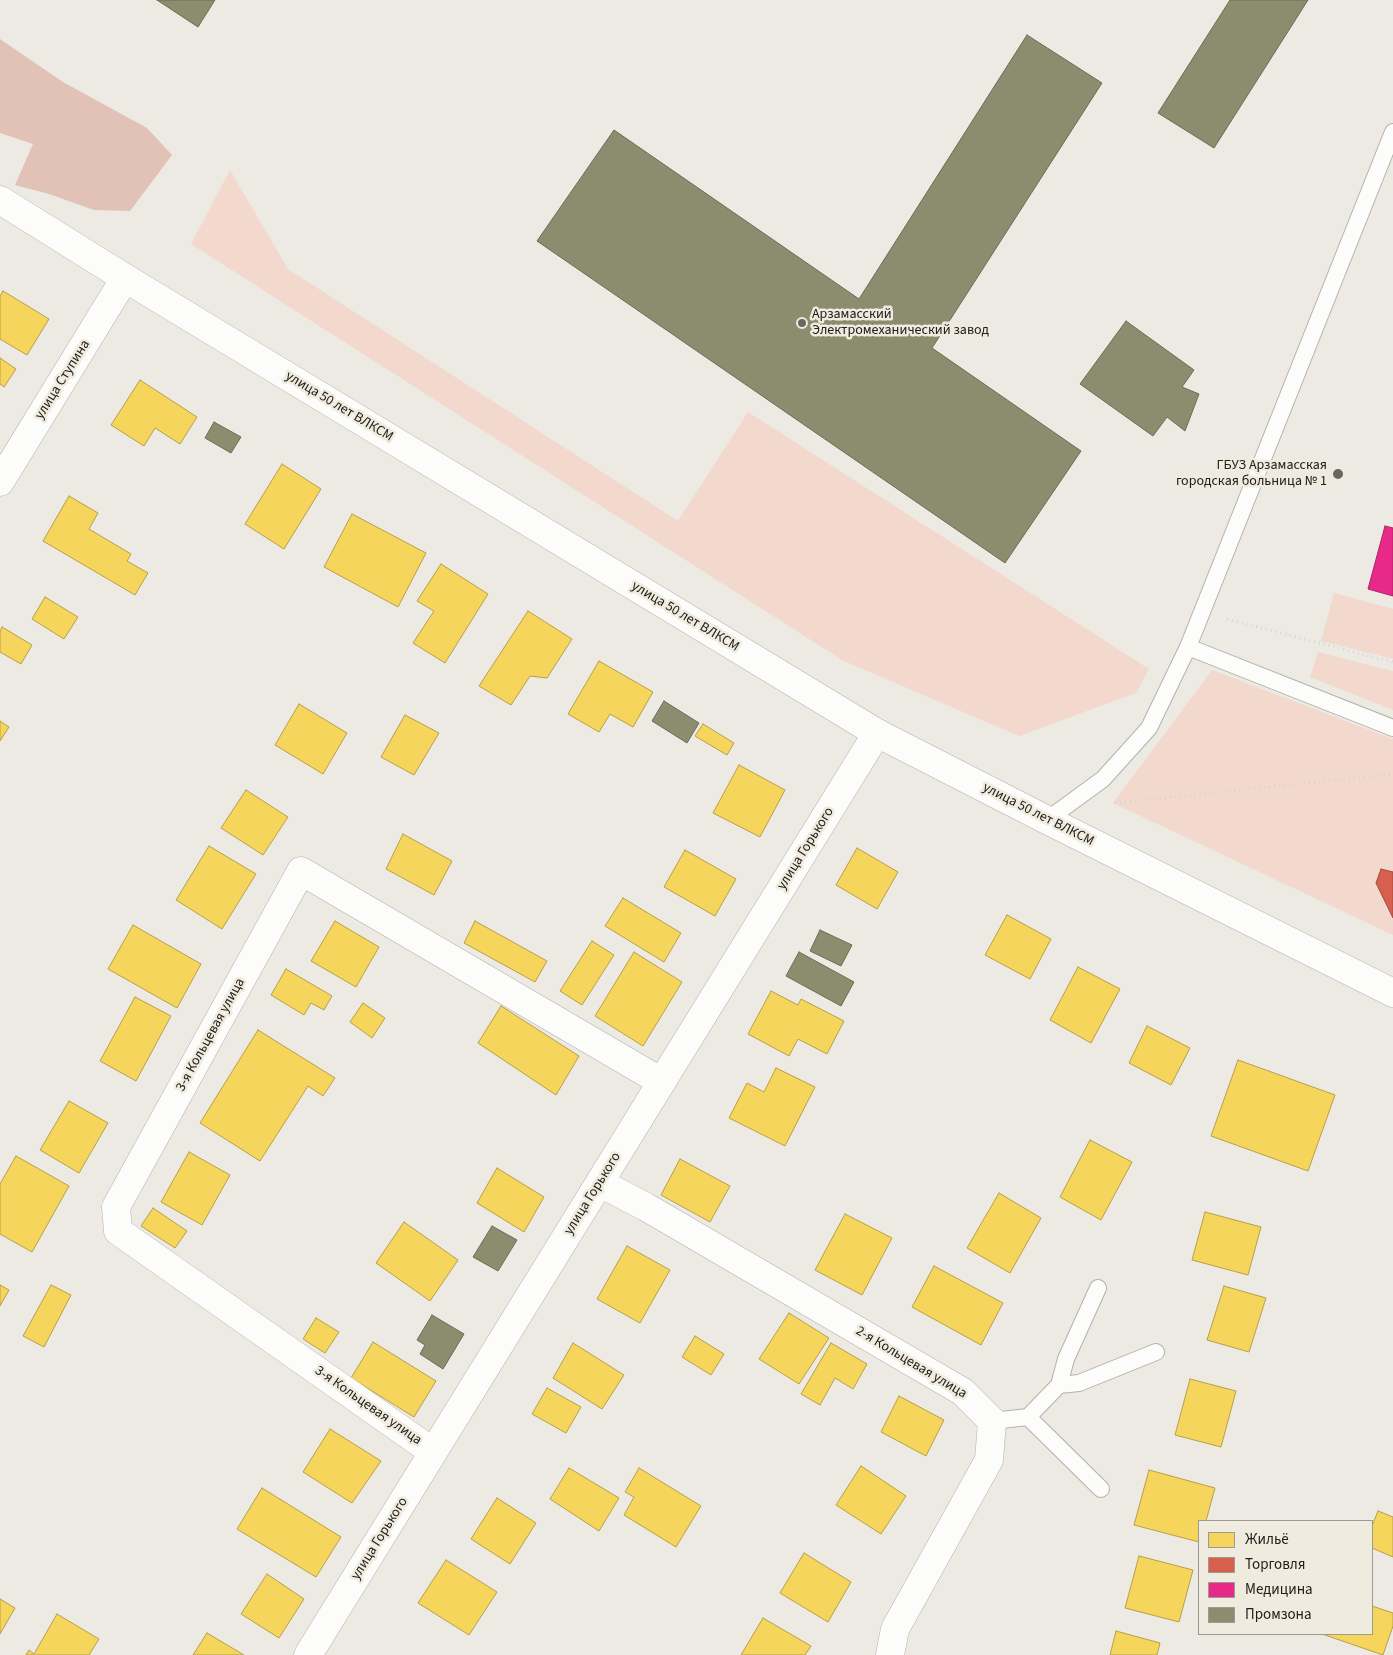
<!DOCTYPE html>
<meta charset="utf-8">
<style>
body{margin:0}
#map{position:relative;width:1393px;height:1655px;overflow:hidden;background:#eceae3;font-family:"Source Sans 3",sans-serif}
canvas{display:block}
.legend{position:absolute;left:1198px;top:1520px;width:175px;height:115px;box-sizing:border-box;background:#f0ebdf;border:1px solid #9e9a91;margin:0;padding:6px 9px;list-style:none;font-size:15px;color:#22201c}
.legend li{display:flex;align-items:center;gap:10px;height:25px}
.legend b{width:25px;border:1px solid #9e9a91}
</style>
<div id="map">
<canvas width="1393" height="1655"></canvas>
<ul class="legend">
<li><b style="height:14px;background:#f6d55c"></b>Жильё</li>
<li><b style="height:14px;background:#d6604d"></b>Торговля</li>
<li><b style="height:14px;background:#e7298a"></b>Медицина</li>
<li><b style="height:14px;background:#8c8c6e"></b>Промзона</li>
</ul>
</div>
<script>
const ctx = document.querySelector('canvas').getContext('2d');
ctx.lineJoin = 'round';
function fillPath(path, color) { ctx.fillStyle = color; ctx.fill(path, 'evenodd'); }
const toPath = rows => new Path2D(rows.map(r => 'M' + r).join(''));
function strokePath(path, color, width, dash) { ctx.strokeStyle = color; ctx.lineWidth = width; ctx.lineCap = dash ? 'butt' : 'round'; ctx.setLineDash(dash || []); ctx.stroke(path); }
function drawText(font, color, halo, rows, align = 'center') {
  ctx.font = font + ' "Source Sans 3",sans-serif'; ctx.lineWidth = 5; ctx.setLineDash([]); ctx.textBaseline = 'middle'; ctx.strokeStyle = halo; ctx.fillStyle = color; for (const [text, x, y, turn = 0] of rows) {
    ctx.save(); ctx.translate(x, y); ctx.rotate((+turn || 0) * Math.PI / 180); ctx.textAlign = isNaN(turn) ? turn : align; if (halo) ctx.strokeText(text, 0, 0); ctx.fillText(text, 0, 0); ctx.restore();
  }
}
const green = toPath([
 [230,170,288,269,678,521,748,412,1149,669,1136,693,1019,736,842,660,191,244],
 [1334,593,1393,609,1393,659,1321,641],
 [1318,652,1393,671,1393,710,1310,677],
 [1212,670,1393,739,1393,935,1113,803]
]);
const forest = toPath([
 [0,39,63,82,147,128,172,155,130,211,94,210,49,194,15,185,33,144,0,133]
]);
const homes = toPath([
 [3,291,49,319,27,355,0,339,0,296,3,291],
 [0,358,16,369,4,387,0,384,0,358],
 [140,380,197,417,180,444,155,428,144,446,111,425,140,380],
 [282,464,321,489,284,549,245,524,282,464],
 [69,496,98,513,89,529,131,554,127,561,148,573,135,595,43,541,69,496],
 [352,514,426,553,398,607,324,567,352,514],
 [441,564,488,594,445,663,413,643,434,611,417,601,441,564],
 [45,597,78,617,64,639,32,619,45,597],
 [528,611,572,639,547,678,530,676,511,705,479,686,528,611],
 [2,627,32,645,21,664,0,652,0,632,2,627],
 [599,661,653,692,633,727,610,714,599,732,568,714,599,661],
 [299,704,347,733,323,774,275,745,299,704],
 [405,715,439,733,414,775,381,757,405,715],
 [0,721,9,727,0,741,0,721],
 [703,724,734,743,727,755,695,736,703,724],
 [739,765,785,790,760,837,713,813,739,765],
 [246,790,288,817,263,855,221,828,246,790],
 [403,834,452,861,434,895,386,869,403,834],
 [209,846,256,874,222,929,176,900,209,846],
 [857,848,898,872,877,909,836,885,857,848],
 [685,850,736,879,715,916,664,887,685,850],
 [623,898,681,933,664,962,605,926,623,898],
 [1007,915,1051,939,1030,979,985,955,1007,915],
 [335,921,379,947,356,987,311,961,335,921],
 [475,921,547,961,535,982,464,943,475,921],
 [133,925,201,964,177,1008,108,969,133,925],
 [592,941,614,955,582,1005,560,991,592,941],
 [634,952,682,982,643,1046,595,1016,634,952],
 [1078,967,1120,989,1091,1043,1050,1020,1078,967],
 [286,969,332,996,324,1010,311,1003,304,1015,271,995,286,969],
 [771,991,798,1005,801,999,844,1021,827,1054,798,1039,789,1056,748,1034,771,991],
 [135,997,171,1016,136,1081,100,1061,135,997],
 [363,1003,385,1018,372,1038,350,1022,363,1003],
 [501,1006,579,1056,556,1095,478,1043,501,1006],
 [1147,1026,1190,1048,1171,1085,1129,1063,1147,1026],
 [258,1030,335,1078,323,1096,308,1086,260,1161,200,1123,258,1030],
 [1238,1060,1335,1095,1308,1171,1211,1136,1238,1060],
 [776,1068,815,1087,785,1146,729,1118,747,1083,764,1092,776,1068],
 [69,1101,108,1123,79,1173,40,1150,69,1101],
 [1090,1140,1132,1162,1101,1220,1060,1197,1090,1140],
 [189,1152,230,1175,202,1225,161,1202,189,1152],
 [16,1156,69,1186,32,1252,0,1234,0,1184,16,1156],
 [680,1159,730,1186,710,1222,661,1195,680,1159],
 [497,1168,544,1197,524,1232,477,1203,497,1168],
 [999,1193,1041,1218,1010,1273,967,1248,999,1193],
 [153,1208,187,1231,175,1248,141,1226,153,1208],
 [1205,1212,1261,1227,1248,1275,1192,1260,1205,1212],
 [845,1214,892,1238,862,1295,815,1270,845,1214],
 [404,1222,458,1260,430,1301,376,1263,404,1222],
 [627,1246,670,1270,640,1323,597,1299,627,1246],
 [934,1266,1003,1303,981,1345,912,1307,934,1266],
 [0,1285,9,1290,0,1306,0,1285],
 [51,1285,71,1295,44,1347,23,1336,51,1285],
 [1224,1286,1266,1298,1249,1352,1207,1340,1224,1286],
 [789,1313,829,1338,799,1384,759,1359,789,1313],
 [316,1318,339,1332,325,1353,303,1339,316,1318],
 [695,1336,724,1354,711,1375,682,1357,695,1336],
 [373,1342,436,1381,414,1417,351,1378,373,1342],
 [573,1343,624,1375,602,1409,553,1378,573,1343],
 [831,1343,867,1364,853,1389,835,1378,820,1405,801,1394,831,1343],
 [1190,1379,1236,1391,1221,1447,1175,1435,1190,1379],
 [547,1388,581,1407,566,1433,532,1414,547,1388],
 [899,1396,944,1420,926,1456,881,1432,899,1396],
 [330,1429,381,1461,352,1503,303,1472,330,1429],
 [861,1466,906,1496,881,1534,836,1505,861,1466],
 [569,1468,619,1498,599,1531,550,1499,569,1468],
 [639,1468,701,1506,676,1547,624,1515,634,1497,625,1492,639,1468],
 [1149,1470,1215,1488,1206,1521,1199,1521,1199,1542,1134,1525,1149,1470],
 [262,1488,341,1537,316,1577,237,1529,262,1488],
 [497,1498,536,1523,510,1564,471,1539,497,1498],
 [1378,1511,1393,1517,1393,1557,1372,1548,1372,1526,1378,1511],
 [804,1553,851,1582,828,1622,780,1593,804,1553],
 [1139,1556,1193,1570,1179,1622,1125,1608,1139,1556],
 [446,1560,497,1592,469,1635,418,1603,446,1560],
 [267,1574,304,1599,279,1638,241,1614,267,1574],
 [0,1599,15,1608,0,1634,0,1599],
 [1372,1606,1393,1613,1393,1626,1383,1655,1322,1634,1372,1634,1372,1606],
 [57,1614,99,1639,89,1655,26,1655,29,1650,34,1654,57,1614],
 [763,1618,811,1646,805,1655,741,1655,763,1618],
 [1116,1631,1160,1643,1157,1655,1110,1655,1116,1631],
 [207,1633,244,1655,193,1655,207,1633]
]);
const shops = toPath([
 [1381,869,1393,872,1393,918,1376,883,1381,869]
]);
const health = toPath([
 [1385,526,1393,528,1393,596,1368,589,1385,526]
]);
const industry = toPath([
 [157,0,215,0,198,27,157,0],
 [1230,0,1308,0,1214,148,1158,113,1230,0],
 [1027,35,1102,83,932,348,1081,451,1005,563,537,241,614,130,859,299,1027,35],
 [1126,321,1194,370,1182,387,1199,394,1185,431,1167,417,1153,436,1080,384,1126,321],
 [214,422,241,437,231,453,205,438,214,422],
 [664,701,699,723,687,743,652,721,664,701],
 [820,930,852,945,841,966,810,951,820,930],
 [799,952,854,982,841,1006,786,976,799,952],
 [492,1226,517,1240,498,1271,473,1257,492,1226],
 [432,1315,464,1334,443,1369,420,1354,425,1345,417,1340,432,1315]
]);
const path = toPath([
 [1227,619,1393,662],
 [1115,803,1393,774]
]);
const service = toPath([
 [1188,647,1393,728],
 [1047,820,1103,779,1149,728,1188,647,1393,132],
 [1098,1288,1066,1359,1059,1385,1079,1383,1156,1352],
 [1028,1417,1101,1489],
 [992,1421,1028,1417,1059,1385]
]);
const minor = toPath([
 [0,482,125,278],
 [600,1183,646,1207,963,1392,992,1421,989,1460,895,1629,890,1655],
 [433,1452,118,1231,116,1207,301,871,662,1082],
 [308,1655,877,733]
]);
const tertiary = toPath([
 [0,200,125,278,877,733,1047,820,1393,993]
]);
const markers = [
 [802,323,5,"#696762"],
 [1338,474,6,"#696762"]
];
const poiNames = [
 ["Арзамасский",812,315],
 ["Электромеханический завод",812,331],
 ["ГБУЗ Арзамасская",1327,466,"right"],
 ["городская больница № 1",1327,482,"right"]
];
const streetNames = [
 ["улица Ступина",63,380,-58],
 ["улица 50 лет ВЛКСМ",339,407,31],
 ["улица 50 лет ВЛКСМ",685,617,31],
 ["улица 50 лет ВЛКСМ",1038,815,27],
 ["улица Горького",806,849,-58],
 ["3-я Кольцевая улица",211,1035,-61],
 ["улица Горького",593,1194,-58],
 ["2-я Кольцевая улица",911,1363,31],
 ["3-я Кольцевая улица",368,1406,35],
 ["улица Горького",380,1539,-58]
];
fillPath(green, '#f3d8ce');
fillPath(forest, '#e2c1b7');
fillPath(homes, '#f6d55c');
strokePath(homes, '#b69f49', 1);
fillPath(shops, '#d6604d');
strokePath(shops, '#a04d3e', 1);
fillPath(health, '#e7298a');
strokePath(health, '#ac2669', 1);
fillPath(industry, '#8c8c6e');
strokePath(industry, '#6c6c55', 1);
strokePath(service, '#b3b1ac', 18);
strokePath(minor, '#b3b1ac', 29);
strokePath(tertiary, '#b3b1ac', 29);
strokePath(path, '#d5d5d3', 3, [1, 4]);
strokePath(service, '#fcfcfb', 16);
strokePath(minor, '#fcfcfb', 28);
strokePath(tertiary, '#fcfcfb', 28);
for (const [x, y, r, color] of markers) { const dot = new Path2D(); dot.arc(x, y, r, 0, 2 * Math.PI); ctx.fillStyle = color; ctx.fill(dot); strokePath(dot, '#f0ebdf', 2); }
drawText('14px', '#22201c', '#f0ebdf', poiNames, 'left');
drawText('14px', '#22201c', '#f0ebdf', streetNames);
</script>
